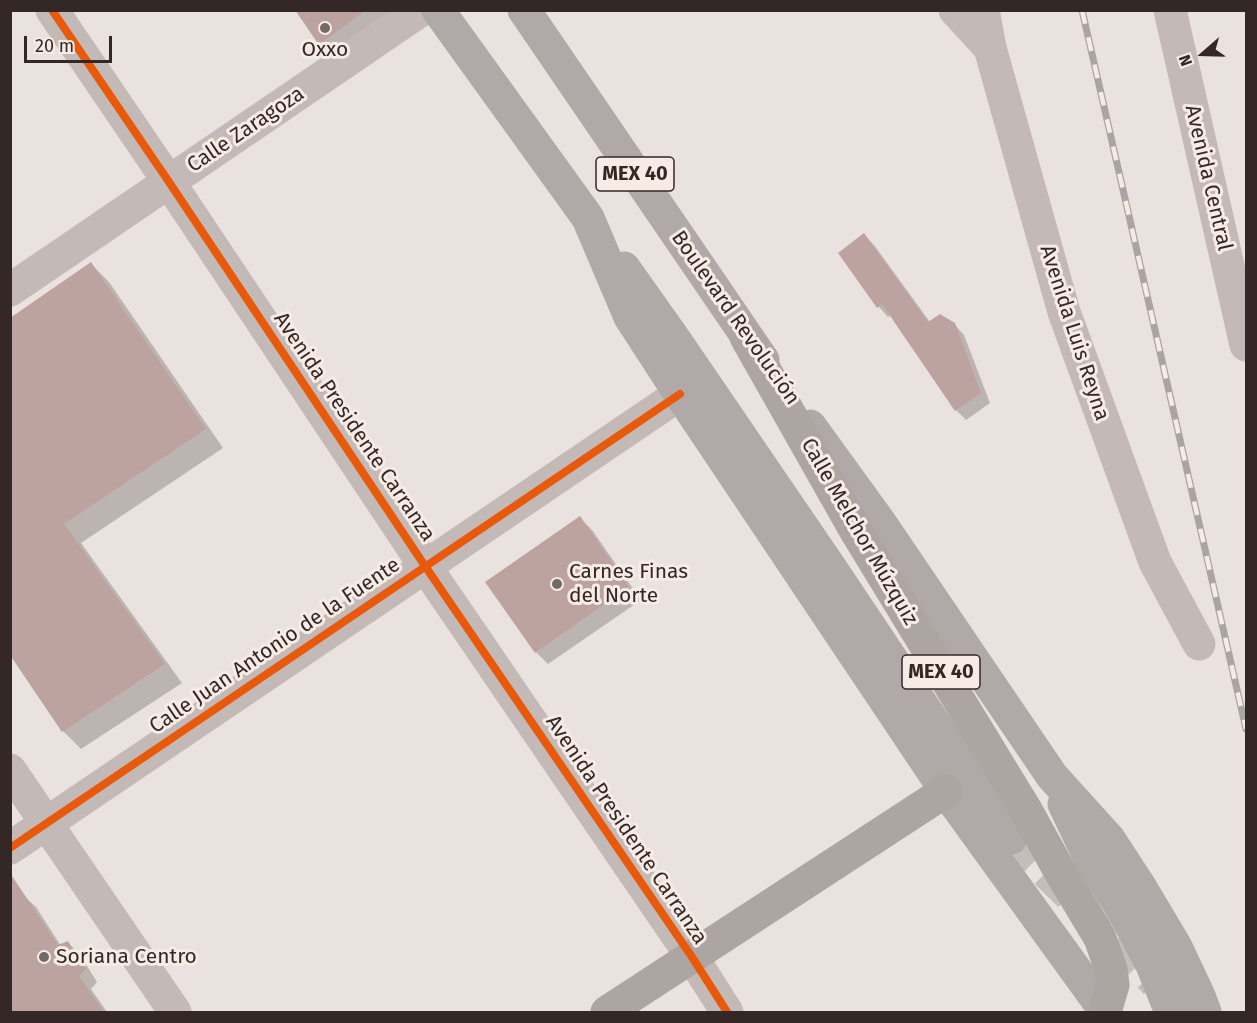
<!DOCTYPE html>
<meta charset="utf-8">
<style>
body{margin:0}
#map{position:relative;width:1257px;height:1023px;overflow:hidden;background:#eae2de;font-family:"Fira Sans",sans-serif}
canvas{display:block}
.frame{position:absolute;inset:0;border:12px solid #332826;pointer-events:none}
.north{position:absolute;left:1173px;top:24px;width:60px;height:60px;-webkit-text-stroke:4px #f7ebe5;paint-order:stroke;rotate:250deg;font-size:16px;font-weight:700;line-height:24px;text-align:center;color:#332826}
.north::after{content:'';display:block;margin:auto;width:21px;height:27px;background:#332826;clip-path:polygon(50% 0,100% 100%,50% 72%,0 100%)}
.scale{position:absolute;left:24px;top:36px;width:88px;height:27px;box-sizing:border-box;border:3px solid #332826;border-top:0;padding-left:8px;font-size:18px;line-height:21px;white-space:nowrap;color:#332826;-webkit-text-stroke:4px #f7ebe5;paint-order:stroke}
</style>
<div id="map">
<canvas width="1257" height="1023"></canvas>
<div class="frame"></div>
<div class="north">N</div>
<div class="scale">20 m</div>
</div>
<script>
const ctx = document.querySelector('canvas').getContext('2d');
ctx.lineJoin = 'round';
function fillPath(path, color) { ctx.fillStyle = color; ctx.fill(path, 'evenodd'); }
const toPath = rows => new Path2D(rows.map(r => 'M' + r).join(''));
function strokePath(path, color, width, dash) { ctx.strokeStyle = color; ctx.lineWidth = width; ctx.lineCap = dash ? 'butt' : 'round'; ctx.setLineDash(dash || []); ctx.stroke(path); }
function drawText(font, color, halo, rows, align = 'center') {
  ctx.font = font + ' "Fira Sans",sans-serif'; ctx.lineWidth = 6; ctx.setLineDash([]); ctx.textBaseline = 'middle'; ctx.strokeStyle = halo; ctx.fillStyle = color; for (const [text, x, y, turn = 0] of rows) {
    ctx.save(); ctx.translate(x, y); ctx.rotate((+turn || 0) * Math.PI / 180); ctx.textAlign = isNaN(turn) ? turn : align; if (halo) ctx.strokeText(text, 0, 0); ctx.fillText(text, 0, 0); ctx.restore();
  }
}
const shadow = toPath([
 [296,10,395,10,332,56,320,44],
 [864,235,874,245,930,322,954,324,964,335,990,403,966,420,956,410,891,315,888,317,879,307],
 [91,264,109,282,223,448,81,543,182,683,81,749,63,731,10,652],
 [580,518,592,530,641,600,548,664,536,652],
 [23,895,36,907,61,946,68,943,80,955,97,982,91,989,107,1012,10,1012,10,904]
]);
const building = toPath([
 [295,10,366,10,319,45],
 [864,233,928,322,940,314,955,323,981,393,955,411,882,304,877,308,838,253],
 [91,262,206,429,64,524,165,664,62,732,10,655,10,318],
 [580,516,629,587,535,653,485,582],
 [10,873,58,945,68,941,86,969,79,976,104,1012,10,1012]
]);
const primaryTunnel = toPath([
 [1011,838,1114,938,1156,983]
]);
const minor = toPath([
 [52,10,169,182,425,566,692,957,727,1012],
 [955,10,990,48],
 [983,10,990,48,1064,312,1155,562,1199,644],
 [1170,10,1246,345],
 [10,290,421,10],
 [10,770,175,1012],
 [10,848,680,394]
]);
const primary = toPath([
 [438,10,588,218,630,317,680,394,946,791,1106,1012],
 [524,10,763,360],
 [624,268,675,340,832,570,1011,838],
 [810,426,881,524,1052,776,1109,839,1139,885,1176,947,1199,996,1205,1012],
 [1064,804,1092,863,1119,903,1152,965,1171,1012]
]);
const trunk = toPath([
 [746,337,857,533,1026,810,1058,868,1100,938,1111,969,1113,985,1105,1012],
 [607,1012,946,791]
]);
const rail = toPath([
 [1082,10,1246,729]
]);
const cycleway = toPath([
 [52,10,169,182,425,566,692,957,727,1012],
 [10,848,680,394]
]);
const markers = [
 [325,28,6,"#736966"],
 [557,584,6,"#736966"],
 [44,957,6,"#736966"]
];
const shields = [
 [635,174,78],
 [941,672,78]
];
const shieldNames = [
 ["MEX 40",635,174],
 ["MEX 40",941,672]
];
const poiNames = [
 ["Oxxo",325,50,"center"],
 ["Carnes Finas",569,572],
 ["del Norte",569,596],
 ["Soriana Centro",56,957]
];
const streetNames = [
 ["Calle Zaragoza",246,130,-34],
 ["Avenida Central",1208,178,77],
 ["Boulevard Revolución",735,318,55],
 ["Avenida Luis Reyna",1074,333,72],
 ["Avenida Presidente Carranza",354,427,56],
 ["Calle Melchor Múzquiz",859,532,60],
 ["Calle Juan Antonio de la Fuente",275,646,-34],
 ["Avenida Presidente Carranza",626,830,56]
];
fillPath(shadow, '#0003');
fillPath(building, '#bda3a0');
strokePath(primaryTunnel, '#c5bdb9', 33, [33, 16]);
strokePath(minor, '#c3bab7', 33);
strokePath(primary, '#b1a9a7', 33);
strokePath(trunk, '#ada5a2', 33);
strokePath(rail, '#aaa4a2', 7);
strokePath(rail, '#f7ebe5', 4.5, [14]);
strokePath(cycleway, '#e8590c', 8);
for (const [x, y, r, color] of markers) { const dot = new Path2D(); dot.arc(x, y, r, 0, 2 * Math.PI); ctx.fillStyle = color; ctx.fill(dot); strokePath(dot, '#f7ebe5', 2); }
for (const [x, y, w] of shields) { const box = new Path2D(); box.roundRect(x - w / 2, y - 17, w, 34, 4.5); ctx.fillStyle = '#f7ebe5'; ctx.fill(box); strokePath(box, '#332826', 1.5); }
drawText('bold 20px', '#332826', null, shieldNames);
drawText('21px', '#332826', '#f7ebe5', poiNames, 'left');
drawText('21px', '#332826', '#f7ebe5', streetNames);
</script>
